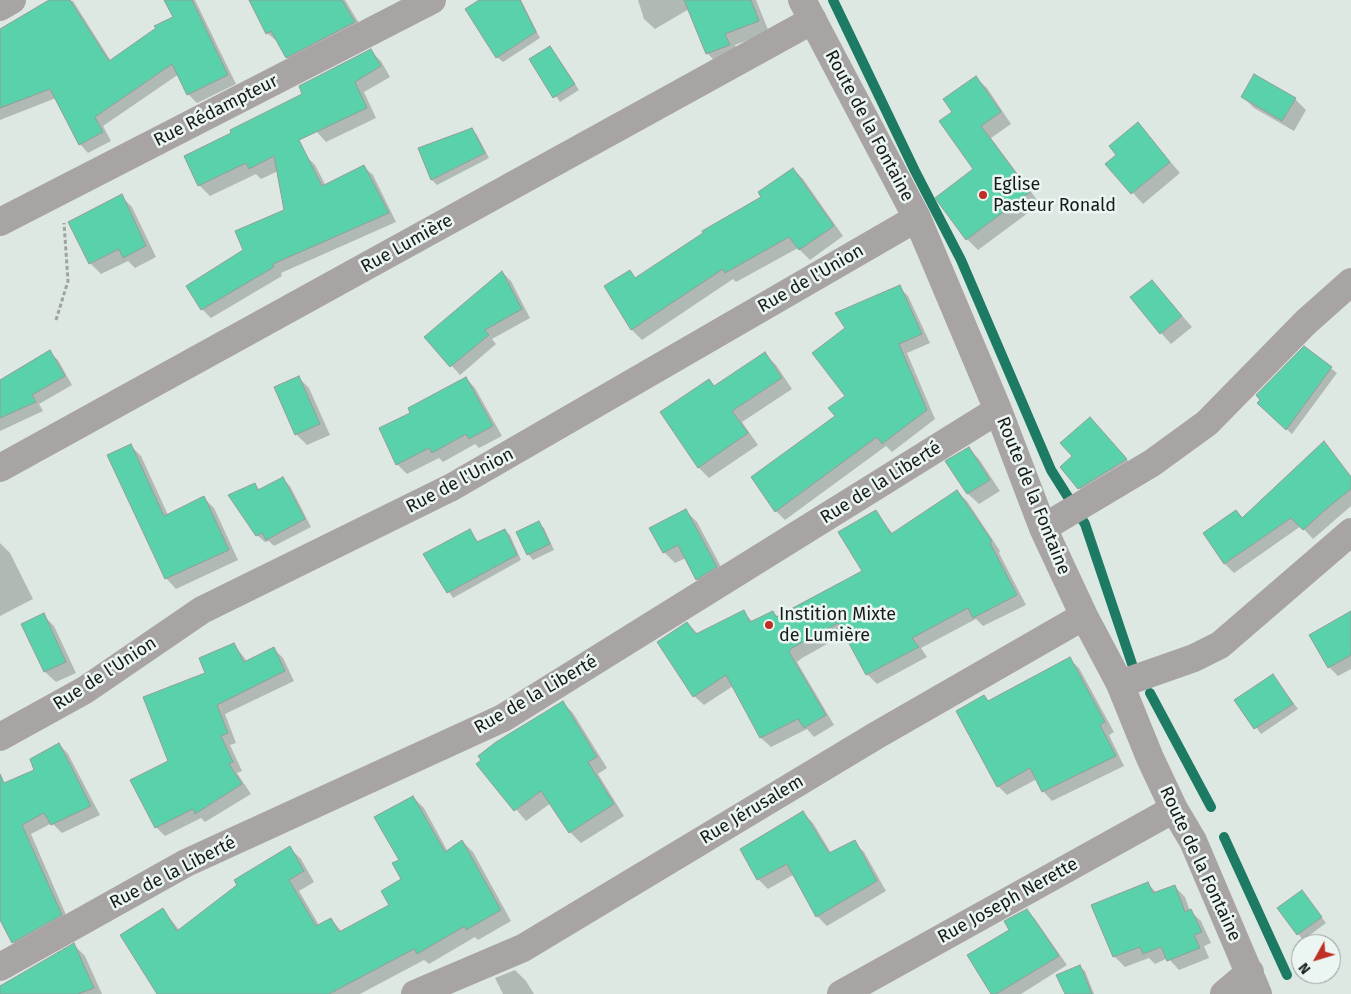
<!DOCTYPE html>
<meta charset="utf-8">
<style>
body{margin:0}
#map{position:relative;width:1351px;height:994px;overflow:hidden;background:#dee8e3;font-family:"Fira Sans",sans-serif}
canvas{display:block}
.north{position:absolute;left:1291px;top:934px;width:50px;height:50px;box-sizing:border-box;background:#ebf5f1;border:1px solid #969d9b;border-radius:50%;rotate:231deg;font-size:14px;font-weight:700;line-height:20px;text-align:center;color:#171a19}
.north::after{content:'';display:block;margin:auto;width:18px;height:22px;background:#be3026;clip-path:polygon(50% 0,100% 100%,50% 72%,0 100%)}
</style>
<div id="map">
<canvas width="1351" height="994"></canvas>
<div class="north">N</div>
</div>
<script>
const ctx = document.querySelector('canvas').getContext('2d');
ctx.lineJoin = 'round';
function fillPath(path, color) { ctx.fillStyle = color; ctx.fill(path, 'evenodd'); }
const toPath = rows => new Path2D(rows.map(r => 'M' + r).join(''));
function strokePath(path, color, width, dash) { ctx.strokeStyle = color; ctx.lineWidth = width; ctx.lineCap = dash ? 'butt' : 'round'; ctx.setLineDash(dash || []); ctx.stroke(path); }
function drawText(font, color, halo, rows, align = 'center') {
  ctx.font = font + ' "Fira Sans",sans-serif'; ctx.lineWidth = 5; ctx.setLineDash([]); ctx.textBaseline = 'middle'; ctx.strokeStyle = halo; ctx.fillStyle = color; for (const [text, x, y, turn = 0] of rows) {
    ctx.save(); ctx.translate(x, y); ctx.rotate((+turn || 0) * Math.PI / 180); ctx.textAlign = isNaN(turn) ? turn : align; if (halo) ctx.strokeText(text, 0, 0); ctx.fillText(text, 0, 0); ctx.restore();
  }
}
const shadow = toPath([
 [52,0,73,1,111,61,175,17,165,0,195,0,236,84,197,103,188,94,179,74,103,126,111,141,88,153,80,144,56,98,0,120,0,32],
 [251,0,345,0,365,33,298,68,287,57,279,43,267,33],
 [483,0,521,0,540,38,503,62,497,57],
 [638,0,756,0,769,32,735,45,740,56,719,65,708,54,689,9,655,29,644,19],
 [550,47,579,90,560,102,531,59],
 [370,51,381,61,390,77,364,92,376,118,326,142,316,131],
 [976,78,987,88,1011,124,991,138,1040,204,978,250,967,239,974,170,954,112],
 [1243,97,1295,99,1306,110,1294,131,1254,108],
 [1138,124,1180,173,1143,204,1107,164,1118,155],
 [472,129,477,135,489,158,437,185,432,180,419,149],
 [233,134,306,156,315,165,326,186,364,167,373,175,396,222,281,273,282,276,211,318,202,309,188,286,245,251,285,210,278,171,261,179,256,174,210,196,199,185],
 [793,169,803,179,843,236,810,260,798,248,736,282,733,279,642,340,632,330,605,287,629,272,636,279,763,198],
 [121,196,132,207,156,257,135,268,128,261,101,274,90,263],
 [502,272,511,281,530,318,492,339,496,344,460,375,426,337],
 [1152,281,1192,327,1171,344,1161,333],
 [899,287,908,296,930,343,907,353,935,419,892,452,886,446,785,520,776,511,837,417],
 [1304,348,1337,373,1292,434,1263,408],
 [49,352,58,360,72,385,39,404,43,411,0,431,0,381],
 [765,354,776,365,792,389,742,422,758,445,709,478,698,467,709,381,715,387],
 [298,377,309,388,330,435,307,445,296,434],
 [466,378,475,388,502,436,479,448,475,444,443,462,439,458,407,474,397,464,412,414],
 [1100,429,1137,471,1090,499,1079,488,1073,456],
 [1324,443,1351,476,1351,506,1313,539,1301,526,1234,573,1225,564,1204,533,1236,511,1243,518],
 [131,446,141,456,168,515,204,498,214,508,238,560,176,589,166,578],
 [968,448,979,459,1000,491,979,504,968,494,947,462],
 [283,479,290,486,311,527,274,546,269,541,265,542,257,535,254,484,260,490],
 [957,492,967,501,1000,551,999,553,1026,605,983,626,976,619,921,648,927,657,877,684,867,674,845,634,802,658,797,662,834,725,814,737,807,729,771,747,761,738,733,686,704,705,694,696,687,623,698,634,743,612,753,622,773,612,778,617,864,572,875,511,893,534],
 [686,511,697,522,727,578,708,590,697,579,686,558,675,563,664,552],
 [539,523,544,528,554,550,533,560,528,554],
 [469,530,479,543,504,530,510,535,521,560,453,598,425,555],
 [0,543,10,553,33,599,0,616],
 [1351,613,1351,669,1338,676,1329,667],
 [43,615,54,626,76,673,56,682,45,672],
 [234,645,247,661,274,649,283,658,294,681,225,714,236,743,230,745,242,771,237,773,251,794,205,822,201,818,165,836,156,827,169,761,206,673],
 [1069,659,1079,668,1114,732,1109,735,1124,766,1052,801,1043,791,1037,779,1007,795,998,786,984,697,989,702],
 [1273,675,1298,709,1261,734,1236,700],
 [562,702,573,713,607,768,598,774,624,816,581,843,570,832,551,803,526,821,478,764],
 [59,744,68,754,100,815,62,833,52,823,31,834,70,924,22,951,13,942,0,918,0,786,36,770],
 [413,797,424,808,448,852,462,841,473,852,511,921,478,940,475,937,429,964,424,960,360,994,158,994,163,910,180,931,290,848,301,859,314,882,299,891,319,925,331,919,342,932,391,906,403,880,400,860],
 [803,813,813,823,831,853,854,842,864,852,886,891,827,926,817,916,793,875,768,889,758,879],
 [1148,884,1157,893,1174,886,1185,897,1190,911,1201,921,1211,943,1204,946,1209,958,1179,970,1168,958,1155,964,1149,958,1125,967,1114,956],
 [1302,892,1326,923,1303,940,1279,909],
 [1026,910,1035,919,1067,965,1021,994,993,994,1011,930],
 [74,945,85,956,102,994,39,994],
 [1079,966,1085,971,1094,994,1066,994],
 [515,970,526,981,534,994,503,994,495,978]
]);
const stream = toPath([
 [833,0,915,171,961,260,1051,470,1085,524,1132,664],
 [1150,693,1211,807],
 [1224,837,1287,975]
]);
const building = toPath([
 [49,0,70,0,109,61,156,28,154,26,173,17,164,0,192,0,228,75,187,95,172,64,95,117,103,132,79,145,50,89,0,108,0,29,49,0],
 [249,0,342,0,355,22,286,58,271,31,266,34,249,0],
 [479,0,520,0,536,32,496,58,465,9,479,0],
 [684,0,751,0,759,21,725,34,730,45,706,54,684,0],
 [550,46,575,84,553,98,529,59,550,46],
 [371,49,381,66,355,82,367,108,299,140,322,186,364,165,389,213,273,264,274,267,201,310,186,286,243,250,235,231,284,210,274,156,249,169,246,163,198,186,184,156,231,133,230,130,302,94,299,86,371,49],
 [1254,74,1296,98,1282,121,1241,97,1254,74],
 [976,76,1001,112,981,126,1030,192,966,240,935,198,973,169,939,121,952,112,943,99,976,76],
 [1138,122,1170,162,1131,194,1105,164,1116,155,1109,146,1138,122],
 [472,128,485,153,431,180,418,148,472,128],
 [793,168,834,226,799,250,789,237,725,273,723,269,631,330,604,286,630,270,635,278,703,233,702,231,761,197,758,192,793,168],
 [122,194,146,246,123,258,119,249,89,264,68,222,122,194],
 [502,271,522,309,485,330,489,335,450,367,424,337,502,271],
 [1152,280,1182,316,1160,334,1130,297,1152,280],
 [900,285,922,334,899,344,927,410,882,444,877,437,775,512,751,477,835,416,828,408,845,396,812,353,845,328,835,313,900,285],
 [1304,346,1332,367,1286,430,1257,403,1260,400,1256,395,1304,346],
 [50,350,65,376,32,395,36,402,0,418,0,380,50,350],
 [765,352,782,378,732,411,748,433,698,468,660,412,709,379,714,386,765,352],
 [299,376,320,424,295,435,274,387,299,376],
 [466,377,493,426,469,439,466,434,432,453,429,448,396,465,379,428,410,413,408,408,466,377],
 [1090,417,1127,459,1078,489,1060,467,1072,456,1060,443,1090,417],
 [1324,441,1351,477,1351,489,1325,510,1303,530,1291,518,1224,564,1203,533,1236,510,1242,518,1324,441],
 [131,444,164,516,204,496,229,550,165,579,107,455,131,444],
 [969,447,990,480,967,494,945,461,969,447],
 [283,477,305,519,266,540,262,533,256,536,228,495,255,483,258,490,283,477],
 [957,490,992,541,990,543,1017,595,973,618,968,608,912,638,919,647,866,675,838,623,792,648,789,652,826,715,804,728,798,719,760,738,726,675,693,697,657,642,687,622,696,634,744,610,750,622,773,611,776,617,862,571,838,532,876,510,891,534,957,490],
 [686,509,717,567,696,580,678,545,663,553,649,528,686,509],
 [539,521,550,544,527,555,516,532,539,521],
 [470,529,477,542,505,529,517,555,447,593,423,554,470,529],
 [1351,611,1351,655,1328,668,1309,635,1351,611],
 [44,613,66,662,44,672,21,624,44,613],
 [234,643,244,662,274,647,285,671,217,705,228,733,221,736,233,762,229,764,242,784,195,814,193,809,155,828,130,780,168,761,143,697,205,673,199,658,234,643],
 [1070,657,1105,722,1100,725,1116,756,1042,792,1030,768,997,787,956,711,984,695,988,701,1070,657],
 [1273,674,1293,704,1254,729,1234,700,1273,674],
 [563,701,597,757,588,762,614,804,569,833,541,791,514,811,476,764,481,760,478,756,496,742,563,701],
 [59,743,91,806,51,825,44,813,22,825,62,915,12,943,0,920,0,774,4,783,34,770,30,759,59,743],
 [413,796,445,852,462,840,501,910,466,930,465,926,417,954,414,949,329,994,157,994,120,935,163,908,177,931,237,885,234,880,290,846,304,871,289,880,316,926,331,918,339,932,389,905,381,891,401,879,392,863,399,860,374,817,413,796],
 [803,811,829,853,855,840,877,881,816,917,787,864,757,880,740,849,803,811],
 [1148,882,1153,893,1175,885,1185,912,1191,909,1202,932,1194,935,1200,948,1167,961,1161,947,1143,954,1140,947,1113,957,1091,905,1148,882],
 [1302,890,1322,917,1297,935,1277,908,1302,890],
 [1027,909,1059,956,996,994,991,994,967,955,1009,930,1004,921,1027,909],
 [74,943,94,988,78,994,0,994,0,986,74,943],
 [1080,965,1092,994,1065,994,1056,975,1080,965]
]);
const path = toPath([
 [56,320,68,281,64,223]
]);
const minor = toPath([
 [802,0,917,218,998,410,1043,528,1084,616,1120,684,1150,758,1174,809,1193,841,1258,994],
 [0,7,12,0],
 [0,222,432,0],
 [0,468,813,20],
 [1043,528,1152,463,1207,423,1306,322,1351,282],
 [1120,684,1194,658,1220,645,1351,532],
 [0,737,85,690,202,610,452,487,917,218],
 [0,967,186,863,503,718,998,410],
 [415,994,523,948,877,735,1084,616],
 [841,994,1174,809],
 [1224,994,1250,972]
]);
const markers = [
 [983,195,5,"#be3026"],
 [769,625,5,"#be3026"]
];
const streetNames = [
 ["Rue Rédampteur",216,111,-27],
 ["Route de la Fontaine",869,126,62],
 ["Rue Lumière",407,244,-29],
 ["Rue de l'Union",811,279,-30],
 ["Rue de l'Union",460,481,-28],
 ["Rue de la Liberté",881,483,-32],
 ["Route de la Fontaine",1033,496,68],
 ["Rue de l'Union",105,674,-33],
 ["Rue de la Liberté",536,695,-30],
 ["Rue Jérusalem",752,810,-31],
 ["Route de la Fontaine",1200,864,65],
 ["Rue de la Liberté",173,873,-27],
 ["Rue Joseph Nerette",1008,901,-29]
];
const poiNames = [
 ["Eglise",993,185],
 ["Pasteur Ronald",993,206],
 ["Instition Mixte",779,615],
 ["de Lumière",779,636]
];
fillPath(shadow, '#0003');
strokePath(stream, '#1c7b62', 10);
fillPath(building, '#59d2ab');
strokePath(building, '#939c98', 1);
strokePath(path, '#9da4a1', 3, [4, 2.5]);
strokePath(minor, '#a8a4a3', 28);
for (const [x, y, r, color] of markers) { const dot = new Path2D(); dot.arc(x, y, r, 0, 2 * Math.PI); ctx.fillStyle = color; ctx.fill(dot); strokePath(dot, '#ebf5f1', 2); }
drawText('18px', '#171a19', '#ebf5f1', streetNames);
drawText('18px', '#171a19', '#ebf5f1', poiNames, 'left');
</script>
